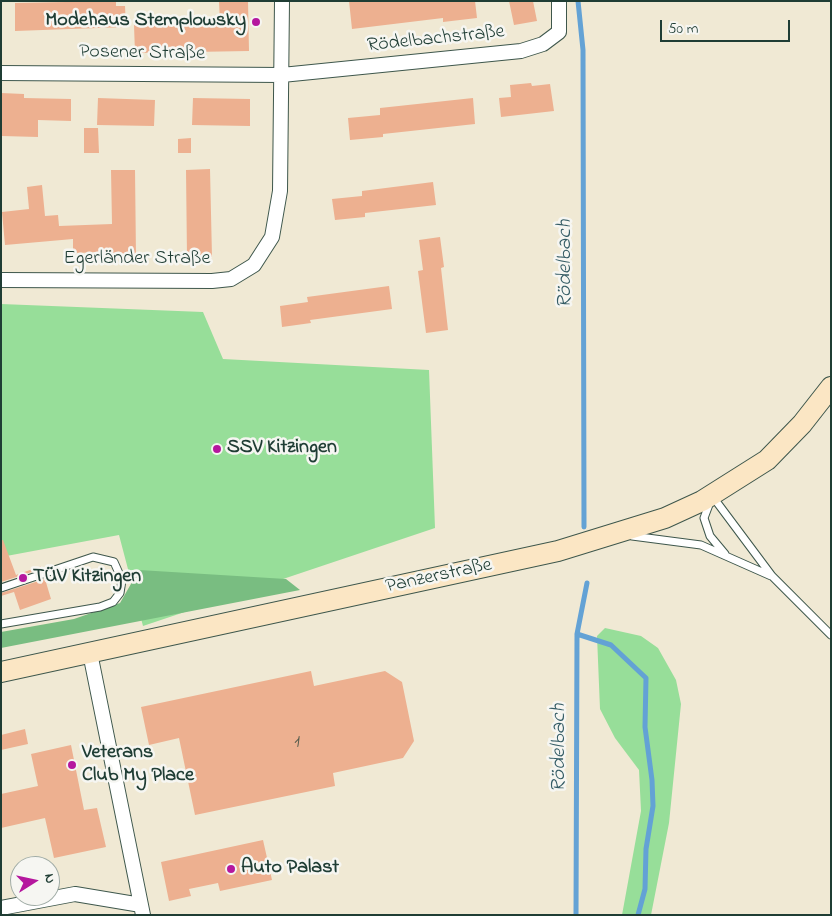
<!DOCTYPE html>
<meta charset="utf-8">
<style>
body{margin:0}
#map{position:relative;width:832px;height:916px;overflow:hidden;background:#f0e9d4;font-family:"Indie Flower",sans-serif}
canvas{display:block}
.frame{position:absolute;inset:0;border:2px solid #1f3d34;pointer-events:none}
.north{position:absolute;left:10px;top:856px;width:50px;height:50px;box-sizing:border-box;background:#f6f6f2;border:1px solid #a0aca6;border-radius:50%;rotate:80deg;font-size:14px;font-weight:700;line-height:20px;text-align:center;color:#1f3d34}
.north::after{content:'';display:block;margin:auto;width:18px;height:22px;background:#b5179e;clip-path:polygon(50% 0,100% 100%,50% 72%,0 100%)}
.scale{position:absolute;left:660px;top:20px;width:130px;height:22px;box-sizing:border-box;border:2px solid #1f3d34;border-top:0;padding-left:6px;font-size:15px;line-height:18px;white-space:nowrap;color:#1f3d34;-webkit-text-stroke:4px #f6f6f2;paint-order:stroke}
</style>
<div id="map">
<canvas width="832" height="916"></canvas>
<div class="frame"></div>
<div class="north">N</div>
<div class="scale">50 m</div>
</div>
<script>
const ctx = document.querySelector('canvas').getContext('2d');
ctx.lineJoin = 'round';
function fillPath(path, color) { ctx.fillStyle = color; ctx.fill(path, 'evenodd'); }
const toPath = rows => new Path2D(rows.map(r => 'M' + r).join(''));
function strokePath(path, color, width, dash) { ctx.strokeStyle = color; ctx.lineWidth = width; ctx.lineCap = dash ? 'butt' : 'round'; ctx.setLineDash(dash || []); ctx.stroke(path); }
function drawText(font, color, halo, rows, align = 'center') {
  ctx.font = font + ' "Indie Flower",sans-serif'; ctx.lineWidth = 5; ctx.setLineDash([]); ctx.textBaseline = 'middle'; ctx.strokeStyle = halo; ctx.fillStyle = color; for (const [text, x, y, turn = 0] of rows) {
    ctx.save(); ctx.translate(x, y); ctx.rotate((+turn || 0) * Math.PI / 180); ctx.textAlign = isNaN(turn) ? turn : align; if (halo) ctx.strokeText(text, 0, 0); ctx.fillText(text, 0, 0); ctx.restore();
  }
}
const green = toPath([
 [1,304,203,312,223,359,429,370,435,528,143,626,119,535,1,557],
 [605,628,641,636,658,648,676,680,681,704,669,823,651,915,622,915,641,811,639,770,615,738,600,709,597,636]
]);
const forest = toPath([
 [139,570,286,579,300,590,1,648,1,632,74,619,120,603]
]);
const stream = toPath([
 [578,1,583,50,584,527],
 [577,634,611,645,646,678,645,727,652,780,653,806,646,849,645,889,638,915],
 [576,915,577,634,587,583]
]);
const building = toPath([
 [116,1,116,6,125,6,126,27,15,31,15,3],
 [219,1,248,1,249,51,135,53,134,25,220,23],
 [349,1,475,1,477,18,443,22,443,18,352,29],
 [509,1,533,1,537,21,514,25],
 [531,83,532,86,550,84,554,111,501,117,499,98,511,97,510,85],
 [1,93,24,94,24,98,71,99,71,121,38,120,38,137,2,136],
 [98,98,155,100,154,126,97,125],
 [193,98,250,99,250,126,192,125],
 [473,98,475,124,383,134,383,137,350,140,348,118,380,115,380,108],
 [84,128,98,128,99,153,84,153],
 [191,138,191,153,178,153,178,139],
 [210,169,212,257,187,257,186,170],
 [111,170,135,170,136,257,112,257,112,252,73,253,73,239,5,245,2,212,29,209,27,187,42,185,45,216,58,215,59,226,112,224],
 [433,182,436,205,365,213,365,217,335,220,332,199,362,196,362,191],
 [440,237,444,267,441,268,448,330,426,333,418,271,423,270,419,240],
 [389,286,392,309,310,320,311,323,282,327,280,306,308,302,307,297],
 [1,540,3,540,16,575,41,566,41,569,1,582],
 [45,579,51,599,20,610,14,592,1,596,1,593],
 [311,671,314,686,385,671,402,682,414,741,403,758,333,773,335,786,195,815,179,738,149,745,141,707],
 [25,729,28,744,1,750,1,735],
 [71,745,84,810,97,808,106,847,54,858,45,818,1,828,1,794,38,786,31,754],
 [263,840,272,880,220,891,218,883,189,889,191,896,169,901,161,862]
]);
const service = toPath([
 [713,497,772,576,831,635],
 [710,502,704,518,710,536,725,554],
 [632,536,701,545,771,576],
 [1,588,93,557,114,562,122,580,120,593,113,602,100,607,1,624]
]);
const minor = toPath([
 [1,73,282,75,521,51,543,44,559,32,559,1],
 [1,280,212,281,231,279,254,265,272,237,280,191,282,1],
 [90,653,143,915],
 [1,908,75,894,141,905]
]);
const secondary = toPath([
 [1,672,558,551,665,518,702,501,767,460,802,424,831,387]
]);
const markers = [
 [256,22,5,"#b5179e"],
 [217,449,5,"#b5179e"],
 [23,578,5,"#b5179e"],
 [72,765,5,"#b5179e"],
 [231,869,5,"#b5179e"]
];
const numberNames = [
 ["1",297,743]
];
const poiNames = [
 ["Modehaus Stemplowsky",246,22,"right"],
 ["SSV Kitzingen",227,449],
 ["TÜV Kitzingen",33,578],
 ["Veterans",82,754],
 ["Club My Place",82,777],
 ["Auto Palast",241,869]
];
const streetNames = [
 ["Rödelbachstraße",436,40,-6],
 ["Posener Straße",142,54,1],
 ["Egerländer Straße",137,260],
 ["Panzerstraße",439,577,-12]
];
const waterNames = [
 ["Rödelbach",567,264,-90],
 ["Rödelbach",561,748,-90]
];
fillPath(green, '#97de99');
fillPath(forest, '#79bd81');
strokePath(stream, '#63a2d5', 5);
fillPath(building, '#edb090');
strokePath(service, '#3e574c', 9);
strokePath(minor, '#3e574c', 16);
strokePath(secondary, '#3e574c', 22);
strokePath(service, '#fff', 7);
strokePath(minor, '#fff', 14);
strokePath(secondary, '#fbe6c4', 20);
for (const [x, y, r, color] of markers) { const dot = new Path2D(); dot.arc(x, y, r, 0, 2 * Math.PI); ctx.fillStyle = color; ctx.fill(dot); strokePath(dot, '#f6f6f2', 2); }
drawText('18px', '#525a4b', null, numberNames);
drawText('bold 20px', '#1f3d34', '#f6f6f2', poiNames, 'left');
drawText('20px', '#1f3d34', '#f6f6f2', streetNames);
drawText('italic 21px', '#335b64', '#f6f6f2', waterNames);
</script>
